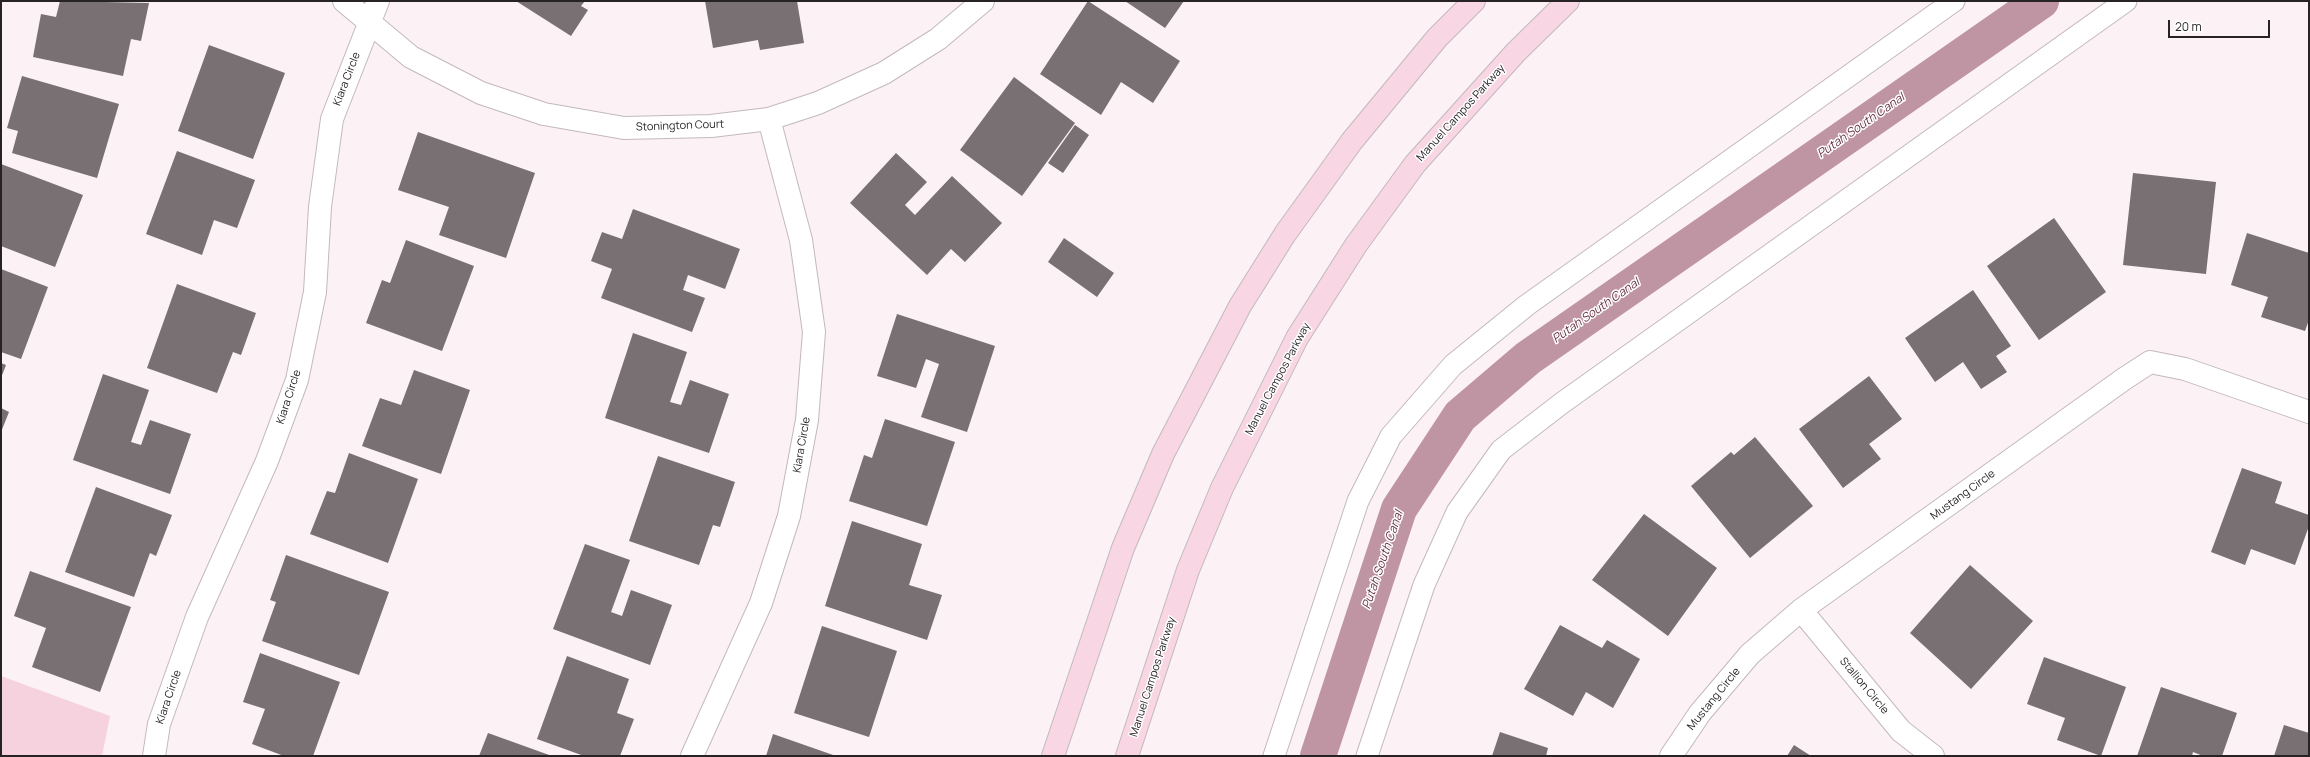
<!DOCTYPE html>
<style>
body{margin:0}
#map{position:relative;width:2310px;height:757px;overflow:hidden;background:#fcf1f4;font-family:Manrope,sans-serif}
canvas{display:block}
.frame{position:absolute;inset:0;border:2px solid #272324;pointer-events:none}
.scale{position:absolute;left:2168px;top:20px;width:102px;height:18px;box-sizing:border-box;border:2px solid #272324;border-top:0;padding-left:5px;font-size:12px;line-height:14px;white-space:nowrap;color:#272324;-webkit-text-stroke:3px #fff;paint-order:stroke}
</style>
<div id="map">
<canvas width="2310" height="757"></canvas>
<div class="frame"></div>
<div class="scale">20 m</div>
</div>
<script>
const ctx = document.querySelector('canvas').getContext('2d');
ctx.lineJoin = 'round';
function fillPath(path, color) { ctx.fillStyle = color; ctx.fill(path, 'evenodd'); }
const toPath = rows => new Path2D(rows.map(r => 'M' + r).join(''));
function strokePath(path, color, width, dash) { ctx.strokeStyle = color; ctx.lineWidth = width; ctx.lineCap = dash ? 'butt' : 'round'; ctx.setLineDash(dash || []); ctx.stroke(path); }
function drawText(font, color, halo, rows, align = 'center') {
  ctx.font = font + ' Manrope,sans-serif'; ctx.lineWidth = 3; ctx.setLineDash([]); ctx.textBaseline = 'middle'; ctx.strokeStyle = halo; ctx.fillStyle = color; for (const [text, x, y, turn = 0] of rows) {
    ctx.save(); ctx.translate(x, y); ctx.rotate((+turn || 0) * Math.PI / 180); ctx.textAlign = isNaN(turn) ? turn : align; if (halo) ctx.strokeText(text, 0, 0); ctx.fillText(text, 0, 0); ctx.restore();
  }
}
const green = toPath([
 [1,676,110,716,102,756,1,756]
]);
const canal = toPath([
 [1318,756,1399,509,1460,416,1528,358,2041,1]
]);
const building = toPath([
 [60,1,149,3,141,41,131,39,123,76,33,57,41,14,56,17],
 [516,1,585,1,581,6,588,10,571,36],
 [705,1,797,1,804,43,760,50,758,40,713,48],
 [1088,1,1180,61,1153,103,1121,82,1101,115,1040,74],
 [1125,1,1184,1,1165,28],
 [209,45,285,73,253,159,178,131],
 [22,76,119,104,97,178,12,153,18,131,7,128],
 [1014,77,1075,123,1022,196,960,150],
 [1075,125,1089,135,1063,173,1048,163],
 [418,132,535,173,506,258,439,235,449,207,398,190],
 [177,151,255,180,237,228,214,220,202,255,146,234],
 [896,153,927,182,905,205,915,215,952,176,1002,223,965,262,951,249,927,275,850,203],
 [1,164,83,195,55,267,1,246],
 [2133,173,2216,182,2206,274,2123,265],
 [633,209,740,249,725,289,688,275,683,290,705,298,692,332,601,298,612,269,591,261,602,232,622,239],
 [2054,218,2106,292,2039,340,1987,266],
 [2247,233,2309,253,2309,320,2305,331,2261,317,2268,297,2231,285],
 [1064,238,1114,273,1097,297,1048,262],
 [406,240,474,266,442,351,366,323,382,280,390,283],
 [1,269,48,287,21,359,1,352],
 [177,284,256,313,241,355,233,352,217,393,147,368],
 [1973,290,2011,346,1996,356,2007,372,1981,389,1963,362,1935,382,1905,338],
 [897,314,995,346,967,432,921,417,939,364,926,359,916,388,877,376],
 [633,333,687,352,670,402,681,405,690,380,729,394,709,453,605,418],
 [1,363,6,365,1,378],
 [414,370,470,390,441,474,362,446,380,398,401,405],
 [103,374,149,390,131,442,141,445,150,420,191,434,170,494,73,460],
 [1869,376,1902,419,1869,444,1881,459,1843,488,1799,429],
 [1,408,9,412,1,432],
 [885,419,955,442,927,526,849,501,864,455,872,458],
 [1755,437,1813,506,1750,558,1691,486,1731,452,1734,455],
 [349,453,418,479,388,563,310,534,327,491,335,493],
 [658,456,735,482,720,527,713,525,699,565,629,541],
 [2242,468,2282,482,2275,503,2309,515,2309,526,2295,565,2251,549,2245,565,2211,552],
 [96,487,172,515,156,556,150,553,134,597,65,572],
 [1644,514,1717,568,1668,636,1592,580],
 [852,521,922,544,909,585,942,595,927,640,825,606],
 [585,544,630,560,611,612,622,616,631,590,672,605,650,665,553,629],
 [286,555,389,592,359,675,262,641,276,602,270,600],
 [1970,565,2033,621,1971,689,1910,633],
 [30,571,131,607,100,692,32,667,46,628,14,616],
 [1560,625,1602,648,1607,640,1640,659,1613,708,1586,692,1573,716,1524,689],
 [822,626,897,651,869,737,794,713],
 [260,653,340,682,313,756,284,756,252,744,265,709,243,702],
 [567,656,629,679,617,713,634,719,620,756,584,756,537,739],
 [2044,657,2126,687,2101,756,2057,740,2065,718,2027,704],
 [2161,687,2237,713,2222,756,2203,756,2193,752,2192,756,2137,756],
 [2284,725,2309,733,2309,756,2274,756],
 [1500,732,1548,748,1546,756,1492,756],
 [488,733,552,756,479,756],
 [773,734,836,756,766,756],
 [1794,745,1811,756,1787,756]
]);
const service = toPath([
 [1274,756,1358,501,1391,436,1453,365,1527,305,1954,1],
 [1367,756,1424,585,1457,512,1501,450,1562,403,2126,1]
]);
const minor = toPath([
 [344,1,411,57,481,93,544,114,624,128,711,126,769,119,818,103,884,73,938,39,983,1],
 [1801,610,1901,731,1933,756],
 [154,756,159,724,197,617,267,461,297,380,315,292,320,207,332,119,378,1],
 [692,756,761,603,789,516,807,420,814,332,801,240,769,119],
 [1671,756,1700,713,1750,654,1801,610,2124,379,2150,362,2185,369,2309,412]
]);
const secondary = toPath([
 [1053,756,1123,548,1163,454,1240,306,1285,234,1352,141,1437,38,1474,1],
 [1127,756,1188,570,1222,488,1297,338,1356,245,1415,164,1516,52,1568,1]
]);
const streetNames = [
 ["Kiara Circle",347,79,-69],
 ["Manuel Campos Parkway",1461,113,-48],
 ["Stonington Court",680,126,-2],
 ["Manuel Campos Parkway",1278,379,-62],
 ["Kiara Circle",289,397,-72],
 ["Kiara Circle",802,445,-80],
 ["Mustang Circle",1963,495,-36],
 ["Manuel Campos Parkway",1153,677,-72],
 ["Stallion Circle",1864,686,50],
 ["Kiara Circle",169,697,-71],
 ["Mustang Circle",1714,699,-51]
];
const waterNames = [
 ["Putah South Canal",1861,126,-35],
 ["Putah South Canal",1596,311,-35],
 ["Putah South Canal",1383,560,-71]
];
fillPath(green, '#f5d2dd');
strokePath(canal, '#bf95a3', 36);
fillPath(building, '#787072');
strokePath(service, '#c3b9bc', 23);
strokePath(minor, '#c3b9bc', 24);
strokePath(secondary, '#c3b9bc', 24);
strokePath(service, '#fff', 21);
strokePath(minor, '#fff', 22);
strokePath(secondary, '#f8d6e3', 22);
drawText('11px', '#272324', '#fff', streetNames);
drawText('italic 12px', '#683147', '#fff', waterNames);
</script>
